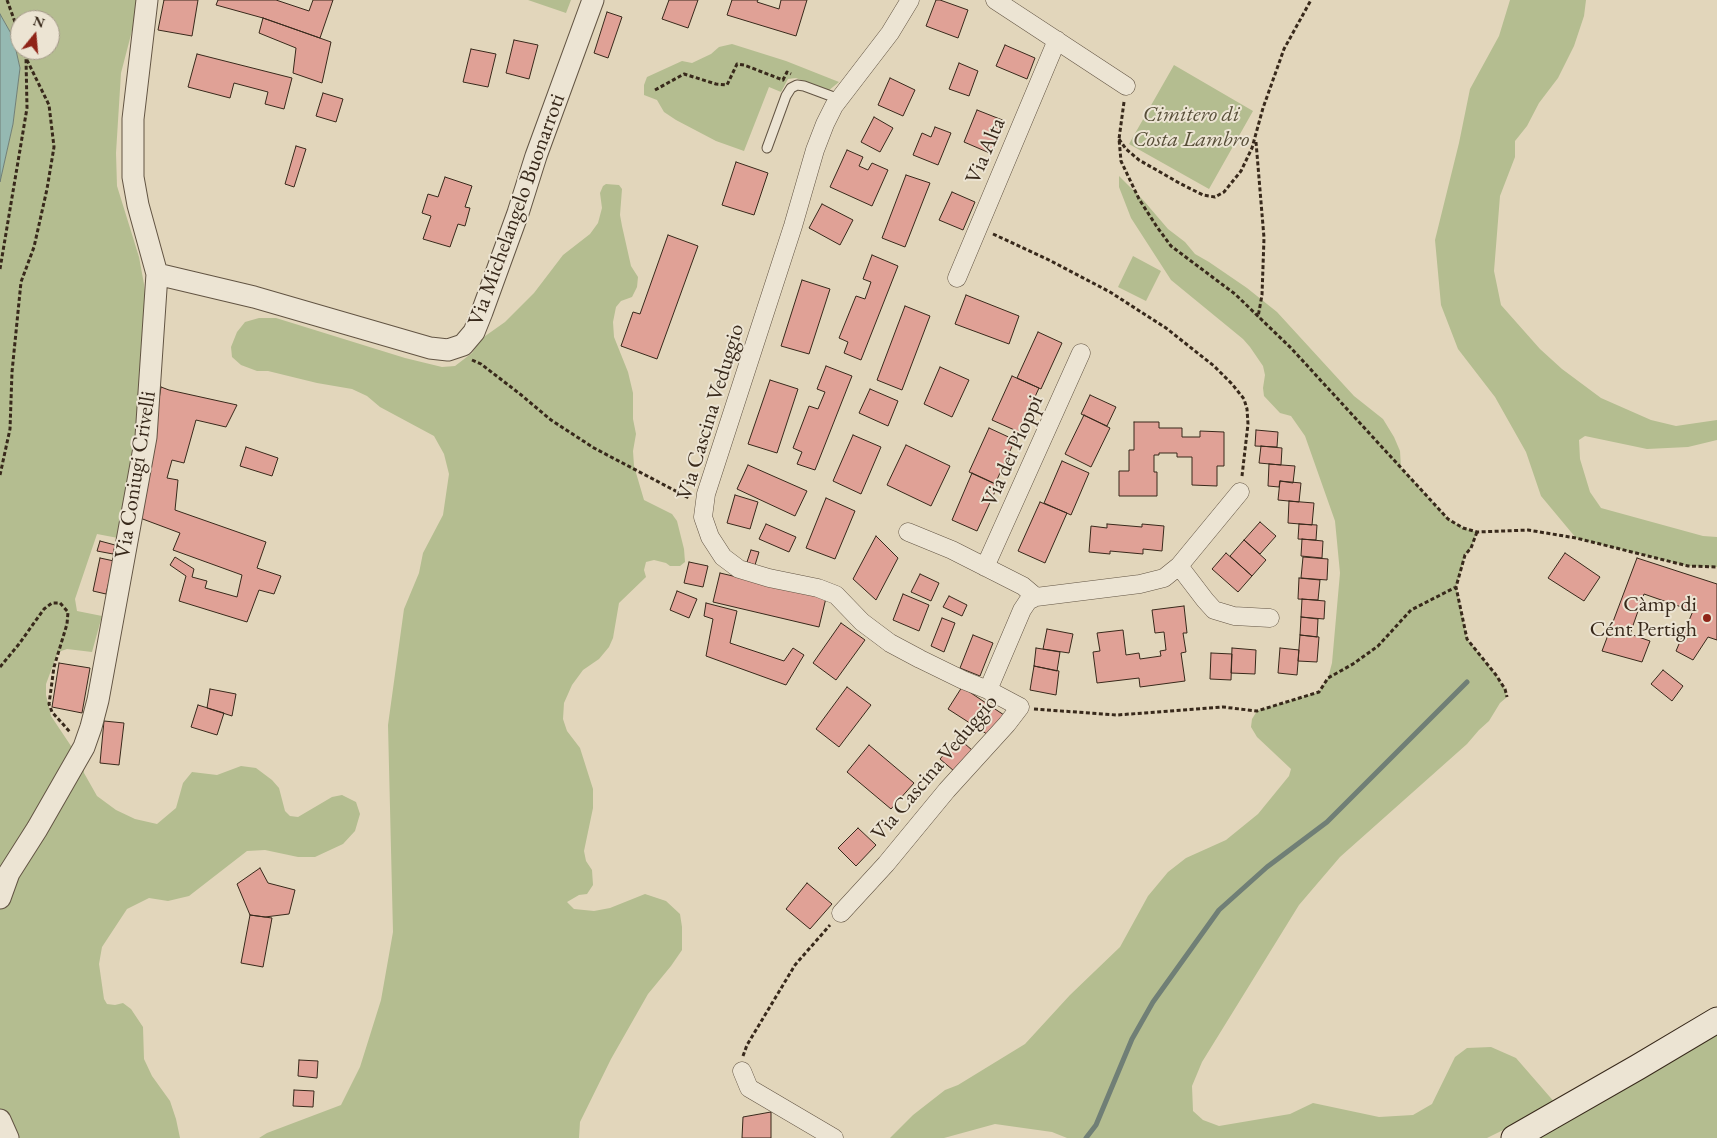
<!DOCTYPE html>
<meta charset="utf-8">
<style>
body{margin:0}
#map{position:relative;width:1717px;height:1138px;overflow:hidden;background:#e2d6bb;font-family:"EB Garamond",serif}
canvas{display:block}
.north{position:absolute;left:10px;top:10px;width:50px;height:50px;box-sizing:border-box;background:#ece4d3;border:1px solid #a49989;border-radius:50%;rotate:17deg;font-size:14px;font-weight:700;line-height:20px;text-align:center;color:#38291b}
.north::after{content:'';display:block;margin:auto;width:18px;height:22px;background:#8f2418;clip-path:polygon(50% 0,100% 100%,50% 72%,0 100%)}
</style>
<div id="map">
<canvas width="1717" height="1138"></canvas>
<div class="north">N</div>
</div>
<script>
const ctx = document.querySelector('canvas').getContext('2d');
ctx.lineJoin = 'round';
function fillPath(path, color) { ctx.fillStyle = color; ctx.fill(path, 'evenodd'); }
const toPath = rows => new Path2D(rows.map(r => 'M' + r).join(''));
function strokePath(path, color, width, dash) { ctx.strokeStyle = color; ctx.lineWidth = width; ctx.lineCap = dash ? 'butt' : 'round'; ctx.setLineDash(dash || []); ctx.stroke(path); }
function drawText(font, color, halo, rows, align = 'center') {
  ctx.font = font + ' "EB Garamond",serif'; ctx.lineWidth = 4; ctx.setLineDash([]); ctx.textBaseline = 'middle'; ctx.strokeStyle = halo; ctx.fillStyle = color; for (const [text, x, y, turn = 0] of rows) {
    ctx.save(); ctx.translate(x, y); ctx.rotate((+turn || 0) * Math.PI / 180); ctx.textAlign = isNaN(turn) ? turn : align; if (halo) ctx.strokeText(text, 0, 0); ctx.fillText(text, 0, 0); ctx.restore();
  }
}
const green = toPath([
 [0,0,140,0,121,73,116,153,117,186,139,257,144,284,147,316,139,436,118,538,97,534,75,599,77,611,102,616,92,652,67,649,58,652,46,684,46,695,51,716,71,746,84,759,84,773,97,796,116,810,135,819,157,824,176,808,183,783,192,772,217,775,241,766,256,768,272,780,279,788,285,811,290,816,298,817,332,797,342,795,356,802,360,814,355,831,343,844,315,857,298,857,265,850,247,851,189,896,168,901,149,898,127,909,102,947,99,964,104,999,107,1004,115,1005,123,1003,131,1009,143,1027,144,1059,152,1076,170,1101,176,1119,180,1138,0,1138,0,182,13,124,20,68,13,37,0,14],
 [20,20,50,20,50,50,20,50],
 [528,0,571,0,566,13],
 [1510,0,1586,0,1584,16,1574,46,1558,78,1539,103,1527,126,1515,141,1515,157,1500,196,1494,271,1501,305,1540,349,1562,369,1601,398,1651,420,1676,426,1717,420,1717,440,1688,447,1647,449,1585,436,1579,440,1580,459,1590,492,1601,508,1703,536,1717,537,1717,567,1688,566,1576,538,1541,496,1526,452,1495,397,1458,349,1441,305,1435,240,1459,143,1470,89,1499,36],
 [732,44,786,61,839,82,828,91,796,78,788,79,781,92,769,87,744,151,716,141,676,120,664,112,657,100,644,95,644,85,647,77,682,61,692,63,711,54,719,47],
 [1174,65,1253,111,1209,189,1129,144],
 [1119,176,1144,201,1168,229,1185,242,1195,254,1209,262,1247,288,1277,312,1354,396,1383,419,1394,437,1400,451,1401,468,1448,519,1463,528,1477,532,1471,548,1465,555,1456,587,1467,639,1496,675,1505,689,1507,697,1500,703,1489,721,1479,730,1467,744,1340,857,1299,905,1202,1062,1192,1086,1193,1111,1203,1120,1219,1126,1290,1114,1313,1103,1379,1117,1413,1115,1432,1104,1455,1057,1467,1048,1491,1047,1516,1058,1556,1104,1487,1138,1067,1138,1052,1132,995,1124,944,1138,890,1138,913,1115,945,1090,958,1085,1025,1044,1070,995,1120,947,1148,896,1168,872,1186,858,1226,840,1258,814,1289,776,1291,769,1257,737,1251,727,1252,719,1257,711,1319,692,1328,678,1332,663,1340,573,1335,521,1305,436,1291,416,1280,413,1264,396,1263,388,1265,375,1263,366,1250,347,1243,339,1171,280,1131,218,1119,187],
 [606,184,619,185,622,189,620,215,622,226,631,266,638,277,637,287,632,297,621,301,616,307,613,322,614,337,628,372,633,393,633,419,636,434,633,451,634,466,644,500,672,514,677,521,684,549,685,562,680,566,670,566,666,563,654,560,646,562,644,570,646,577,619,603,613,638,609,647,599,659,583,670,572,685,564,703,563,719,567,731,580,748,593,789,593,808,584,851,586,861,592,870,593,885,587,894,579,895,567,902,574,909,594,911,610,908,645,894,666,901,680,914,682,927,682,950,671,966,648,994,611,1059,580,1122,579,1138,259,1138,267,1133,341,1105,360,1067,381,1000,393,932,388,725,404,609,419,573,423,553,443,515,449,474,444,454,434,436,380,407,367,396,352,389,317,383,268,371,257,371,241,365,232,357,231,347,237,332,245,322,259,318,276,318,405,358,442,367,455,366,472,353,481,339,505,322,534,293,563,255,590,234,598,223,602,208,600,193,603,186],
 [1133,256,1161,271,1146,301,1118,287],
 [1717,1029,1717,1138,1536,1138]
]);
const water = toPath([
 [0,14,13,37,20,68,13,124,0,182,0,14]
]);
const stream = toPath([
 [1086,1138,1096,1125,1132,1039,1153,1002,1219,910,1267,867,1327,822,1467,682]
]);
const building = toPath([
 [164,0,198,0,192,36,158,30,164,0],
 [218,0,276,0,309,11,313,0,333,0,320,38,263,18,216,5,218,0],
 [669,0,698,0,688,28,662,19,669,0],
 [732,0,758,0,757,2,779,9,781,0,807,0,796,36,727,15,732,0],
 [936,0,940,0,968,10,958,38,926,26,936,0],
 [607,12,622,17,608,58,594,53,607,12],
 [263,18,331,42,322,83,293,73,296,48,259,33,263,18],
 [514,40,538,45,529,79,506,73,514,40],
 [1005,45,1035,58,1027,79,996,66,1005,45],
 [471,49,496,54,488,87,463,82,471,49],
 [197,54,292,78,284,109,265,104,268,92,234,83,230,98,188,87,197,54],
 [959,63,978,71,969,96,949,89,959,63],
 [890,78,915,90,903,116,878,105,890,78],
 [323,93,343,99,336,122,316,116,323,93],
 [977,110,1005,121,992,154,964,142,977,110],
 [874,117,893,128,880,152,861,142,874,117],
 [935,127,951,133,938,165,913,155,922,133,931,137,935,127],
 [296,146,306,149,294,187,285,184,296,146],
 [847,150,863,157,859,166,868,170,872,163,888,170,872,206,830,187,847,150],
 [736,162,768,173,754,215,722,205,736,162],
 [906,175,930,183,905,247,882,238,906,175],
 [445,177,472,186,465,207,470,208,465,226,458,224,450,247,423,239,431,216,422,213,428,194,438,197,445,177],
 [952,192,975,202,963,230,939,220,952,192],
 [822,204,853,220,840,245,809,228,822,204],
 [668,235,698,246,657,359,621,346,633,312,640,314,668,235],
 [872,255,898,266,861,360,844,353,848,342,839,338,856,296,865,299,871,282,863,279,872,255],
 [802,280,830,289,809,354,781,346,802,280],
 [966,295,1019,316,1009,344,955,324,966,295],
 [905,306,930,316,902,390,877,380,905,306],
 [1038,332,1062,343,1041,389,1017,378,1038,332],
 [826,366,852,376,815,470,797,464,802,452,793,448,809,406,818,409,825,392,817,389,826,366],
 [940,367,969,380,952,417,924,404,940,367],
 [1012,376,1039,388,1019,432,992,420,1012,376],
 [770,380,798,389,777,453,748,444,770,380],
 [161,387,169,390,237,405,226,427,196,420,184,463,172,460,167,478,178,480,175,510,266,542,257,568,281,576,274,594,259,590,247,622,179,601,186,576,170,565,175,557,194,569,192,577,207,581,205,588,237,597,242,575,173,550,180,533,140,518,161,387],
 [870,389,898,401,888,426,859,413,870,389],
 [1090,395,1116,407,1107,426,1081,414,1090,395],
 [1084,415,1110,428,1091,467,1065,454,1084,415],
 [1134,422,1159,422,1159,428,1182,428,1182,437,1200,437,1200,431,1224,432,1224,466,1217,466,1217,486,1192,485,1192,457,1177,457,1177,453,1159,453,1159,455,1154,455,1154,472,1157,472,1157,496,1119,496,1119,471,1129,471,1129,450,1134,450,1134,422],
 [989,428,1015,440,995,484,969,472,989,428],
 [1256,430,1278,432,1277,447,1255,446,1256,430],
 [853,435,881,447,861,494,833,481,853,435],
 [906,445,950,466,931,506,887,485,906,445],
 [1261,446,1282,448,1281,465,1259,463,1261,446],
 [246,447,278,458,272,476,240,466,246,447],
 [1062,461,1089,473,1071,515,1044,503,1062,461],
 [1269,464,1295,466,1293,483,1280,481,1279,487,1268,486,1269,464],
 [748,465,807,491,795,516,737,489,748,465],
 [972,473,998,485,977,531,952,520,972,473],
 [1280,481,1301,483,1299,502,1278,500,1280,481],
 [735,495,758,502,750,529,727,523,735,495],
 [826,498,855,511,835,559,806,548,826,498],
 [1289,501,1314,503,1312,525,1288,523,1289,501],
 [1040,502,1067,513,1045,563,1018,551,1040,502],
 [1260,522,1276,536,1260,554,1244,540,1260,522],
 [766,524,796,537,789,552,759,539,766,524],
 [1107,524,1142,527,1142,524,1164,526,1162,551,1143,549,1143,554,1110,551,1110,554,1089,552,1091,526,1107,528,1107,524],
 [1299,524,1317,525,1316,540,1298,539,1299,524],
 [876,536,898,558,876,600,853,579,876,536],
 [1302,539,1323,541,1322,558,1301,556,1302,539],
 [1244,540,1266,560,1252,576,1230,556,1244,540],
 [100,541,115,545,113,554,97,551,100,541],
 [751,550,759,552,755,565,747,562,751,550],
 [1226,553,1252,576,1238,592,1212,569,1226,553],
 [1565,553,1600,577,1584,601,1548,578,1565,553],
 [1303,557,1328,559,1327,580,1301,578,1303,557],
 [100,558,114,561,106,594,93,591,100,558],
 [1637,558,1717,584,1717,640,1708,637,1693,660,1676,651,1693,611,1644,594,1630,634,1650,641,1642,662,1602,651,1637,558],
 [689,562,708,566,703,587,684,583,689,562],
 [720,573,826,598,819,627,713,602,720,573],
 [920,574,939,583,931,601,911,592,920,574],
 [1299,578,1320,580,1318,600,1298,599,1299,578],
 [677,591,697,599,689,618,670,610,677,591],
 [903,594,929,605,919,631,893,620,903,594],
 [949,596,967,605,962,616,943,607,949,596],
 [1302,599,1325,601,1324,619,1301,617,1302,599],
 [706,603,737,611,730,643,784,661,793,648,804,655,786,685,706,656,713,619,704,616,706,603],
 [1184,606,1187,633,1183,633,1186,652,1181,653,1185,681,1140,687,1139,678,1097,683,1093,652,1100,651,1097,633,1123,630,1126,655,1139,653,1140,659,1161,656,1160,651,1166,650,1164,632,1155,633,1152,610,1184,606],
 [1301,617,1318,619,1317,637,1300,635,1301,617],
 [942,618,955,623,944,652,931,646,942,618],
 [841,623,865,640,836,680,813,663,841,623],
 [1047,629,1073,634,1069,653,1043,649,1047,629],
 [973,635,993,643,980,676,960,668,973,635],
 [1300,635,1319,637,1317,662,1298,661,1300,635],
 [1036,648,1060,652,1057,671,1034,666,1036,648],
 [1232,648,1256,650,1255,674,1231,673,1232,648],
 [1280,648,1299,650,1297,675,1278,673,1280,648],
 [1211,653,1232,654,1231,680,1210,679,1211,653],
 [59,663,90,668,82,713,52,707,59,663],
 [1034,666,1059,671,1056,695,1030,690,1034,666],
 [1663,670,1683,686,1672,701,1651,684,1663,670],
 [847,687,871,705,839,747,816,729,847,687],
 [962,687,1004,715,990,736,948,709,962,687],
 [210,689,236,694,232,716,207,708,210,689],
 [198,705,224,713,217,735,191,727,198,705],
 [104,721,124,723,119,765,100,763,104,721],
 [958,738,972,750,954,771,940,759,958,738],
 [869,745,914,783,891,809,847,772,869,745],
 [858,828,876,845,856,866,838,848,858,828],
 [260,868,268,883,295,890,289,914,265,917,250,915,237,884,260,868],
 [807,883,832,904,810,929,786,909,807,883],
 [250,915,272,918,263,967,241,963,250,915],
 [299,1060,318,1061,317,1078,298,1076,299,1060],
 [294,1090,314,1091,313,1107,293,1106,294,1090],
 [771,1112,771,1138,742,1138,743,1117,771,1112]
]);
const path = toPath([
 [7,0,20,36],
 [655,90,684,74,716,84,727,85,737,64,744,65,783,80,787,72,791,74],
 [1124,102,1119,139,1121,161,1139,199,1157,227,1171,246,1235,294,1291,348,1448,519,1463,528,1477,532,1528,530,1576,538,1688,566,1717,567],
 [1119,139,1126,149,1139,160,1181,184,1203,195,1215,197,1224,192,1241,171,1252,148,1263,108,1284,49,1311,0],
 [1256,142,1264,238,1262,295,1258,317],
 [993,234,1049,260,1110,292,1166,328,1214,366,1232,384,1244,399,1247,409,1248,424,1242,476],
 [0,269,27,108,26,58,24,50],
 [472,360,481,364,520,394,551,420,594,448,689,498],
 [0,475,10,429,12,372,21,282,34,247,47,189,54,147,49,105,26,58],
 [1477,532,1471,548,1465,555,1456,587,1467,639,1496,675,1505,689,1507,697],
 [0,667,19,644,44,609,52,603,60,603,68,612,67,624,54,667,49,704,52,712,70,732],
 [1034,709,1117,715,1223,707,1257,711,1319,692,1328,678,1353,664,1378,646,1411,610,1456,587],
 [743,1056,747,1045,795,965,830,925]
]);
const service = toPath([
 [767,148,786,96,791,88,797,85,804,86,839,99]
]);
const minor = toPath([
 [995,0,1126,86],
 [957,278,1057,40],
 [908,532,952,550,1023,586,1036,597,1140,584,1164,578,1179,566,1240,492],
 [1179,566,1205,600,1214,610,1234,616,1270,618],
 [985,567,1081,353],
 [988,690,1022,610,1028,601,1036,597],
 [841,913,886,864,947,790,1007,724,1020,707,988,690,963,680,920,659,890,643,862,622,836,595,818,588,769,578,739,569,723,557,710,537,703,517,706,494,793,226,815,150,825,124,834,106,890,33,910,0],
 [742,1071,749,1088,834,1138]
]);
const tertiary = toPath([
 [157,274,254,297,430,348,448,350,463,345,474,332,482,312,518,213,536,156,593,0],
 [0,898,9,873,37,829,84,747,91,727,98,700,146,437,157,274,138,205,133,177,133,119,147,0],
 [0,1120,8,1138]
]);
const secondary = toPath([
 [1514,1138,1638,1067,1717,1020]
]);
const markers = [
 [1707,618,5,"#8f2418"]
];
const parkNames = [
 ["Cimitero di",1191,115],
 ["Costa Lambro",1191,140]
];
const streetNames = [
 ["Via Alta",986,151,-67],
 ["Via Michelangelo Buonarroti",517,210,-70],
 ["Via Cascina Veduggio",711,412,-73],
 ["Via dei Pioppi",1013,451,-66],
 ["Via Coniugi Crivelli",136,475,-81],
 ["Via Cascina Veduggio",935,768,-50]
];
const poiNames = [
 ["Càmp di",1697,605],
 ["Cént Pertigh",1697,630]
];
fillPath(green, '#b4bd90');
fillPath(water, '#95b9b2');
strokePath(water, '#707f76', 1);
strokePath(stream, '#707f76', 5);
fillPath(building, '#e0a196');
strokePath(building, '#38291b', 1);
strokePath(service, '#625443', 11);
strokePath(minor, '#625443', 19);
strokePath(tertiary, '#625443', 23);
strokePath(secondary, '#38291b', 27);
strokePath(path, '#38291b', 3, [4, 2.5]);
strokePath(service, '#ece4d3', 9);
strokePath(minor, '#ece4d3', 18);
strokePath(tertiary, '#ece4d3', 21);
strokePath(secondary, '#ece4d3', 25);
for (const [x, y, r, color] of markers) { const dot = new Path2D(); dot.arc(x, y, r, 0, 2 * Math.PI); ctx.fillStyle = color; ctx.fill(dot); strokePath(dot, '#ece4d3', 2); }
drawText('italic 22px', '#574e38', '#ece4d3', parkNames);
drawText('22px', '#38291b', '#ece4d3', streetNames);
drawText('22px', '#38291b', '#ece4d3', poiNames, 'right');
</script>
